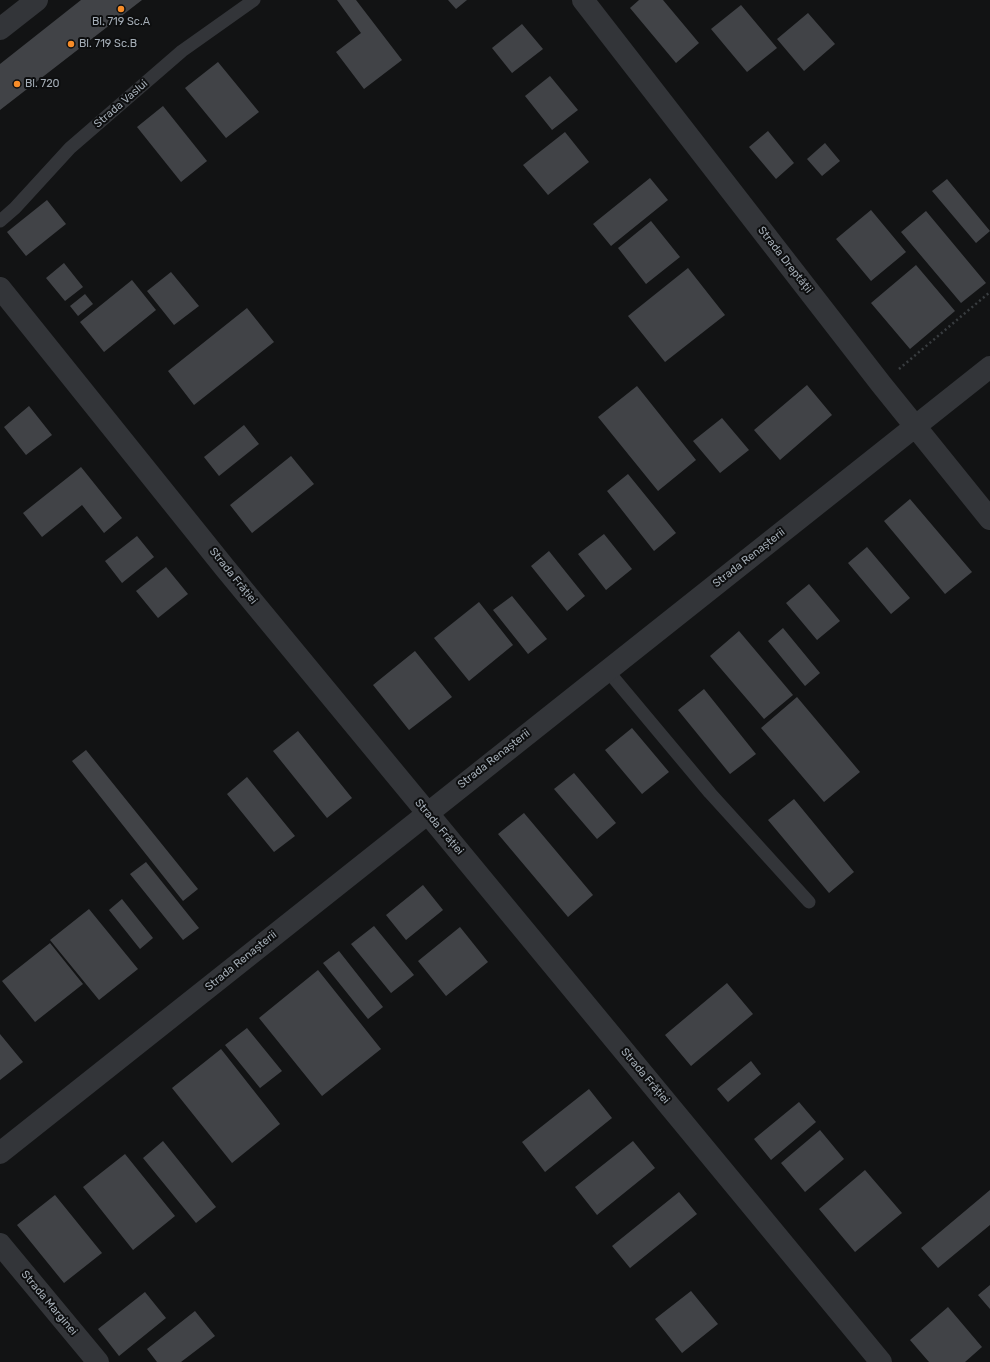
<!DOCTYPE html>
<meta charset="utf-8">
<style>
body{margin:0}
canvas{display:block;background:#121314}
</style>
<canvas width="990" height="1362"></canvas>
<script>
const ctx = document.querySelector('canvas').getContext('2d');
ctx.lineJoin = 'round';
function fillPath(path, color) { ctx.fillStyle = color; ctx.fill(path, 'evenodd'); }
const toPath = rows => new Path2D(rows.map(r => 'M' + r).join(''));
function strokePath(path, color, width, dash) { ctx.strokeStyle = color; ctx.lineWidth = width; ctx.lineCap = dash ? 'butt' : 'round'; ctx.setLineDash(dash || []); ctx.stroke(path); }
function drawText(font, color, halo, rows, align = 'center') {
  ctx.font = font + ' Rubik,sans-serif'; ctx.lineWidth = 4; ctx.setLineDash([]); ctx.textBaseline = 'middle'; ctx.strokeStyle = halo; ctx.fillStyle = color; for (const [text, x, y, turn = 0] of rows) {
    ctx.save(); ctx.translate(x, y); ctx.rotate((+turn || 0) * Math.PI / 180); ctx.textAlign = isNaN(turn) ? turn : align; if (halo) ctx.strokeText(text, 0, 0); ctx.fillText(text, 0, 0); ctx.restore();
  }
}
const building = toPath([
 [81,0,142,0,0,110,0,64],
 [337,0,356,0,402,60,364,89,336,52,361,33],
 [448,0,467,0,456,9],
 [639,0,663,0,699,43,676,63,630,8],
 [741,5,777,48,747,72,711,29],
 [808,13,835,44,804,71,777,39],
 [522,24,543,49,512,73,492,48],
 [218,62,259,112,226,138,185,88],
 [550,76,578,110,552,130,525,96],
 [163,106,207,161,181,182,137,127],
 [768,131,794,163,776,179,749,147],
 [565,132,589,162,548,195,523,165],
 [825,143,840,161,822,176,807,159],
 [650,178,668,200,611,246,593,224],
 [947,179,990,231,976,243,932,191],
 [47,200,66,224,26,256,7,232],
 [871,210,906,252,871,281,836,239],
 [926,211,986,283,961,303,901,232],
 [651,221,680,257,646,284,618,248],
 [64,263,83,287,65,301,46,278],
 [916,265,955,311,910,349,871,303],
 [688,268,725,315,665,362,628,316],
 [171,272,199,306,174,325,147,291],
 [132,280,156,310,104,352,80,322],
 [85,294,93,304,78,316,70,306],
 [247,308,274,342,194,405,168,371],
 [807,385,832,415,780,460,754,430],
 [637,386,696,460,658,491,598,417],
 [29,406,52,435,26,455,4,427],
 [722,418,749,450,720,473,693,441],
 [244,425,259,444,219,476,204,457],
 [291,456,314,484,252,533,230,505],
 [81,467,122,518,104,533,82,505,42,537,23,513],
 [628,474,676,533,654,551,607,491],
 [910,499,972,572,945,594,884,521],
 [604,534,632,569,606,590,578,554],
 [137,536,154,557,122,583,105,561],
 [867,547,910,598,891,614,848,563],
 [549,551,585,596,567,611,531,566],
 [166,567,188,594,158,618,136,591],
 [809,584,840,621,817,640,786,603],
 [512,596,547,639,528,654,493,610],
 [479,602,513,645,469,681,434,638],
 [783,628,820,673,805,686,768,641],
 [739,631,793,695,764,719,710,656],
 [415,651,452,697,409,730,373,685],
 [704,689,756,754,730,774,678,710],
 [797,697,860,772,824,802,761,728],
 [632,728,669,772,642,794,605,750],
 [298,731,352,798,327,818,273,751],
 [86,750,198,889,183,901,72,761],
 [574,773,616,823,597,839,554,789],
 [247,777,295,836,274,852,227,794],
 [794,799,854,872,829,893,768,820],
 [524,813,593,895,568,917,498,834],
 [146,862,199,928,183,940,130,874],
 [423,885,443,910,406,940,386,915],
 [122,899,153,938,140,949,109,910],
 [89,909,138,969,99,1000,50,940],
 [374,926,414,975,391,993,351,944],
 [460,927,488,962,446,996,418,961],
 [50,943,83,984,35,1022,2,981],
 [339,951,383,1007,368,1019,323,963],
 [318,970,381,1049,322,1096,259,1018],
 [727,983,753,1014,691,1066,665,1035],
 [247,1028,282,1071,260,1088,225,1045],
 [0,1034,23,1062,0,1080],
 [221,1049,280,1124,232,1163,172,1088],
 [751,1061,761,1074,728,1102,717,1089],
 [589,1089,612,1118,545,1172,522,1142],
 [799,1102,816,1122,771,1160,754,1139],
 [820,1130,844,1159,805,1192,781,1163],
 [163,1141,216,1207,196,1223,143,1158],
 [633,1141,655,1168,597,1215,575,1187],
 [125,1154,175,1216,133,1250,83,1187],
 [865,1170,902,1213,855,1252,819,1209],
 [990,1190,990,1225,938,1268,921,1248],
 [679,1192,697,1214,630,1268,612,1246],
 [55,1195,102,1253,64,1283,17,1225],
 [990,1285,990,1309,978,1295],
 [691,1291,718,1324,682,1353,655,1319],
 [145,1292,166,1318,119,1356,98,1329],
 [948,1307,982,1347,965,1362,929,1362,910,1340],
 [195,1311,215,1336,181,1362,157,1362,147,1349]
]);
const path = toPath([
 [899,369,990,292]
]);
const service = toPath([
 [0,221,15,208,70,148,182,51,254,0],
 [607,670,710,793,809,902]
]);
const minor = toPath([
 [583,0,881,384,990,519],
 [0,29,37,0],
 [0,288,225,568,881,1362],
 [0,1153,990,367],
 [0,1244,98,1362]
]);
const markers = [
 [121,9,4,"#f78c28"],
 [71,44,4,"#f78c28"],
 [17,84,4,"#f78c28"]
];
const poiNames = [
 ["Bl. 719 Sc.A",121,22,"center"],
 ["Bl. 719 Sc.B",79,44],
 ["Bl. 720",25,84]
];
const streetNames = [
 ["Strada Vaslui",121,104,-41],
 ["Strada Dreptății",785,260,52],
 ["Strada Renașterii",749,558,-38],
 ["Strada Frăției",233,576,51],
 ["Strada Renașterii",494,759,-38],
 ["Strada Frăției",439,827,50],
 ["Strada Renașterii",241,961,-39],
 ["Strada Frăției",645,1076,50],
 ["Strada Marginei",49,1303,50]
];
fillPath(building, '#414347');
strokePath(path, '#393d40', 2.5, [2, 3]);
strokePath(service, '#333539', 13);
strokePath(minor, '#333539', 22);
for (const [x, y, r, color] of markers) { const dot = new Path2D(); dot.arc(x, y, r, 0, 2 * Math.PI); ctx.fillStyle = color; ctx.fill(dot); strokePath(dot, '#0d0e0f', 1.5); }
drawText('11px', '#a3acb5', '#0d0e0f', poiNames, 'left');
drawText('11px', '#a3acb5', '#0d0e0f', streetNames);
</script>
